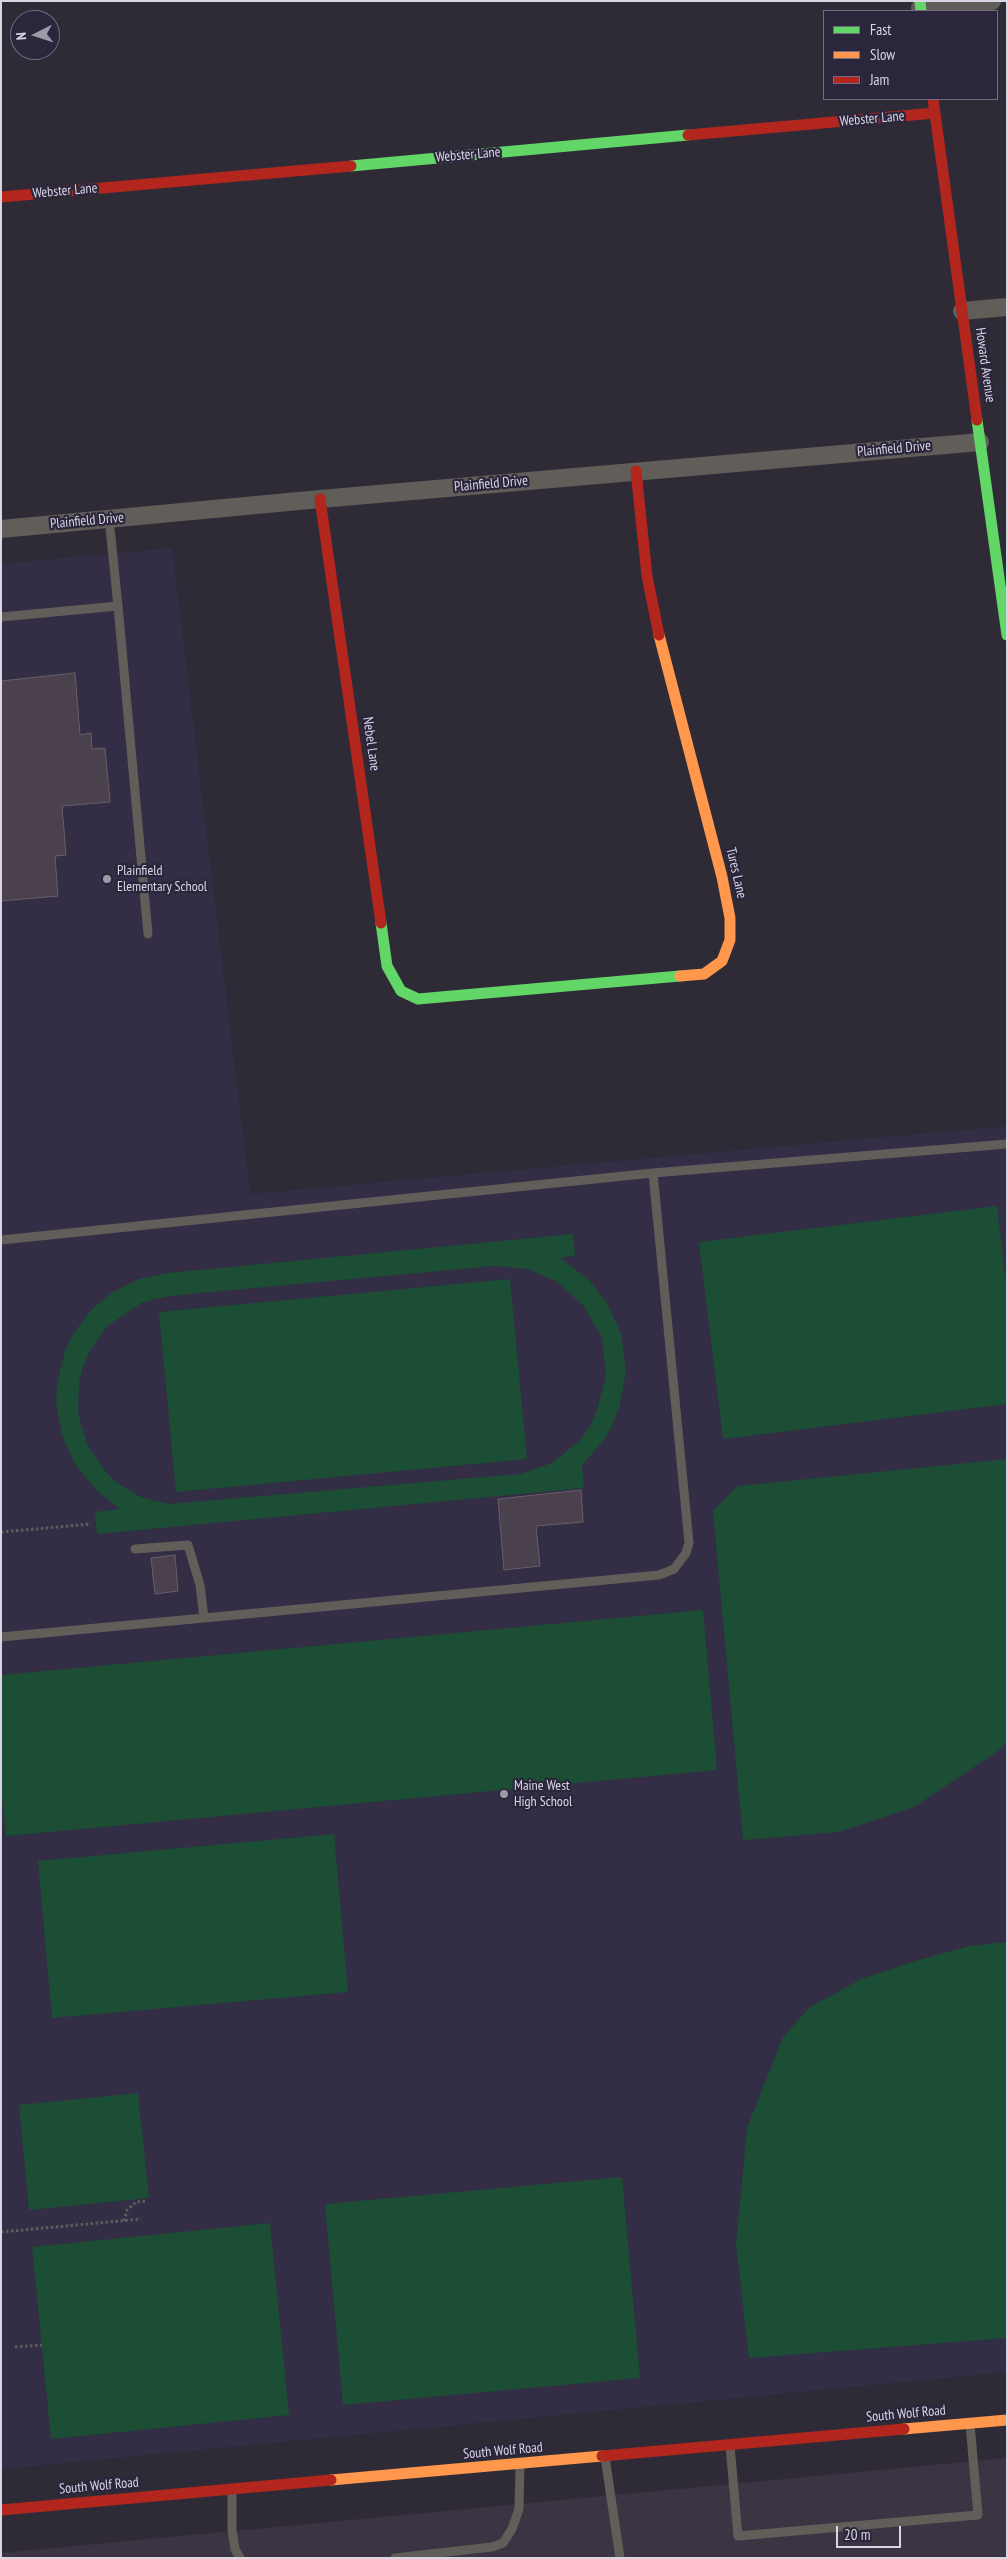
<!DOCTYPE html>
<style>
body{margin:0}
#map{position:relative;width:1008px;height:2559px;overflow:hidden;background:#2e2b36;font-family:"PT Sans Narrow",sans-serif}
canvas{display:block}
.frame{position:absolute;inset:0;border:2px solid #d9d6e4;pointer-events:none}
.legend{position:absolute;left:823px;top:10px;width:175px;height:90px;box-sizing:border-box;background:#2b263b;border:1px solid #716c7f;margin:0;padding:6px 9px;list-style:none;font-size:15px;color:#d9d6e4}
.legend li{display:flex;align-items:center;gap:10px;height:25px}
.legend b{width:25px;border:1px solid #716c7f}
.north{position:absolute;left:10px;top:10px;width:50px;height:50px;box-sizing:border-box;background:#2b263b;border:1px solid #716c7f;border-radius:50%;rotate:265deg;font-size:14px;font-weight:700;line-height:20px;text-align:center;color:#d9d6e4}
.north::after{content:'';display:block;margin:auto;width:18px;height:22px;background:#9d9aa7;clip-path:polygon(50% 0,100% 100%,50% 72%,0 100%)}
.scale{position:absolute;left:836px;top:2526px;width:65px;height:22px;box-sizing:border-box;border:2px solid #d9d6e4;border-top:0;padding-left:6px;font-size:15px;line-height:18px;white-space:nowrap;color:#d9d6e4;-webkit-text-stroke:4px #2b263b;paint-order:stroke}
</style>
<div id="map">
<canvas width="1008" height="2559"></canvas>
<div class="frame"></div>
<ul class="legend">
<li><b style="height:6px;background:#63d668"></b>Fast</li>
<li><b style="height:6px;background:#ff974d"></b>Slow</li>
<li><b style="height:6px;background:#b3261e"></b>Jam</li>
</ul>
<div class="north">N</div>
<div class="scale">20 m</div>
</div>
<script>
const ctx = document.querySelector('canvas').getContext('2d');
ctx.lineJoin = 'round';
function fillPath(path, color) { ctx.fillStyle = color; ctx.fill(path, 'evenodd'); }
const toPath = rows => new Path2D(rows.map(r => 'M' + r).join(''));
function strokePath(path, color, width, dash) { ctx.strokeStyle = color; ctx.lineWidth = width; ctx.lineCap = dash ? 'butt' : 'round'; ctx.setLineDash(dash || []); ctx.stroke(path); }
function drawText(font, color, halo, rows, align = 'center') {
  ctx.font = font + ' "PT Sans Narrow",sans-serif'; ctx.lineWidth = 4.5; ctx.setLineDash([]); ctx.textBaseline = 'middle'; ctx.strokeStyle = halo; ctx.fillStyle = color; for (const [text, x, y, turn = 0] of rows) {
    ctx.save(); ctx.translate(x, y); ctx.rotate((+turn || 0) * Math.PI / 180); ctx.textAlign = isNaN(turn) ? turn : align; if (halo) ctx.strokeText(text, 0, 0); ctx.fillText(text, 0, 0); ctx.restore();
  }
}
const built = toPath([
 [172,548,250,1194,1007,1126,1007,2372,1,2469,1,564]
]);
const industrial = toPath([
 [1007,2458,1007,2558,1,2558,1,2553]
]);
const green = toPath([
 [997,1206,1007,1290,1007,1404,723,1439,699,1242],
 [573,1234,575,1256,560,1258,588,1279,607,1303,621,1334,626,1372,619,1408,613,1424,605,1439,582,1465,584,1488,97,1534,95,1512,120,1509,96,1490,75,1464,62,1435,56,1403,57,1384,65,1351,72,1336,90,1311,111,1293,139,1279,168,1273],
 [494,1266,527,1269,556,1281,584,1306,602,1338,606,1376,597,1410,590,1426,579,1441,552,1463,520,1474,168,1504,141,1497,117,1483,105,1471,87,1444,78,1413,79,1381,83,1367,89,1353,106,1327,141,1303,168,1296],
 [510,1279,527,1459,176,1492,159,1312],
 [1007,1459,1007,1742,998,1751,914,1807,839,1832,743,1840,713,1511,738,1486],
 [703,1610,717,1770,6,1836,1,1788,1,1675],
 [334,1834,348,1992,52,2018,38,1861],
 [1007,1942,1007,2338,749,2358,736,2245,747,2128,783,2037,810,2007,861,1979,915,1961,969,1946],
 [138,2093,149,2198,29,2210,19,2105],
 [622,2177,640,2378,343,2405,325,2204],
 [270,2223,289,2415,51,2439,32,2247]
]);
const building = toPath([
 [75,673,80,735,91,733,92,749,105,748,110,802,62,806,66,855,55,856,58,896,1,901,1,681,75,673],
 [581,1490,583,1522,536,1526,540,1566,504,1570,498,1499,581,1490],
 [175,1555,178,1591,155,1594,151,1558,175,1555]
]);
const path = toPath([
 [1,1532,91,1524],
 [124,2221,127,2210,136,2202,147,2201],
 [1,2232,141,2219],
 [15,2347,42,2345]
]);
const lane = toPath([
 [118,606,148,934],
 [1,617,118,606,109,518],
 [1,1240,653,1173,1007,1144],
 [135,1549,188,1545,200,1585,204,1618,659,1575,674,1569,686,1553,689,1543,653,1173],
 [1,1637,204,1618],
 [730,2446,738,2536,978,2515,970,2424],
 [605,2457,620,2558],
 [232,2490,232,2530,235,2549,240,2558],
 [395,2558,492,2547,503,2543,512,2529,519,2509,520,2466]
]);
const street = toPath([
 [920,8,992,1],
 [962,311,1007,307],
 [1,529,320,499,980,442]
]);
const fast = toPath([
 [920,1,921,11],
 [351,166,688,135],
 [977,420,1007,635],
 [381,923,387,966,401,991,418,999,680,976]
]);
const slow = toPath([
 [659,635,722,877,730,918,730,940,722,961,704,974,680,976],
 [904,2429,1007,2420],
 [331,2480,602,2456]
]);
const jam = toPath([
 [933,99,977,420],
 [688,135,935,113],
 [1,197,351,166],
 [636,471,647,576,659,635],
 [320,499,381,923],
 [602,2456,904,2429],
 [1,2510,331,2480]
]);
const markers = [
 [107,879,5,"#9d9aa7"],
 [504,1794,5,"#9d9aa7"]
];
const streetNames = [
 ["Webster Lane",872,119,-5],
 ["Webster Lane",468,155,-5],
 ["Webster Lane",65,191,-5],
 ["Howard Avenue",985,365,82],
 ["Plainfield Drive",894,449,-5],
 ["Plainfield Drive",491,484,-5],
 ["Plainfield Drive",87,521,-5],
 ["Nebel Lane",371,744,82],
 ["Tures Lane",736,873,77],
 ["South Wolf Road",906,2414,-5],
 ["South Wolf Road",503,2451,-5],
 ["South Wolf Road",99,2486,-5]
];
const poiNames = [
 ["Plainfield",117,871],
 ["Elementary School",117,887],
 ["Maine West",514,1786],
 ["High School",514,1802]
];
fillPath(built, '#332d46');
fillPath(industrial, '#3c3443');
fillPath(green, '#1b4e34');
fillPath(building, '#4b414c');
strokePath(building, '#665f67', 1);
strokePath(path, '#5f5c5c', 3, [2.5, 2.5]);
strokePath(lane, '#615d59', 9);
strokePath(street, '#615d59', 18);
strokePath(fast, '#63d668', 11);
strokePath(slow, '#ff974d', 11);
strokePath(jam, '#b3261e', 11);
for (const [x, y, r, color] of markers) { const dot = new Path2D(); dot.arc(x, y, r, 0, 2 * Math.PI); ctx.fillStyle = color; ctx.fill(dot); strokePath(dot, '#2b263b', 2); }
drawText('14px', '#d9d6e4', '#2b263b', streetNames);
drawText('14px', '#d9d6e4', '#2b263b', poiNames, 'left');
</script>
